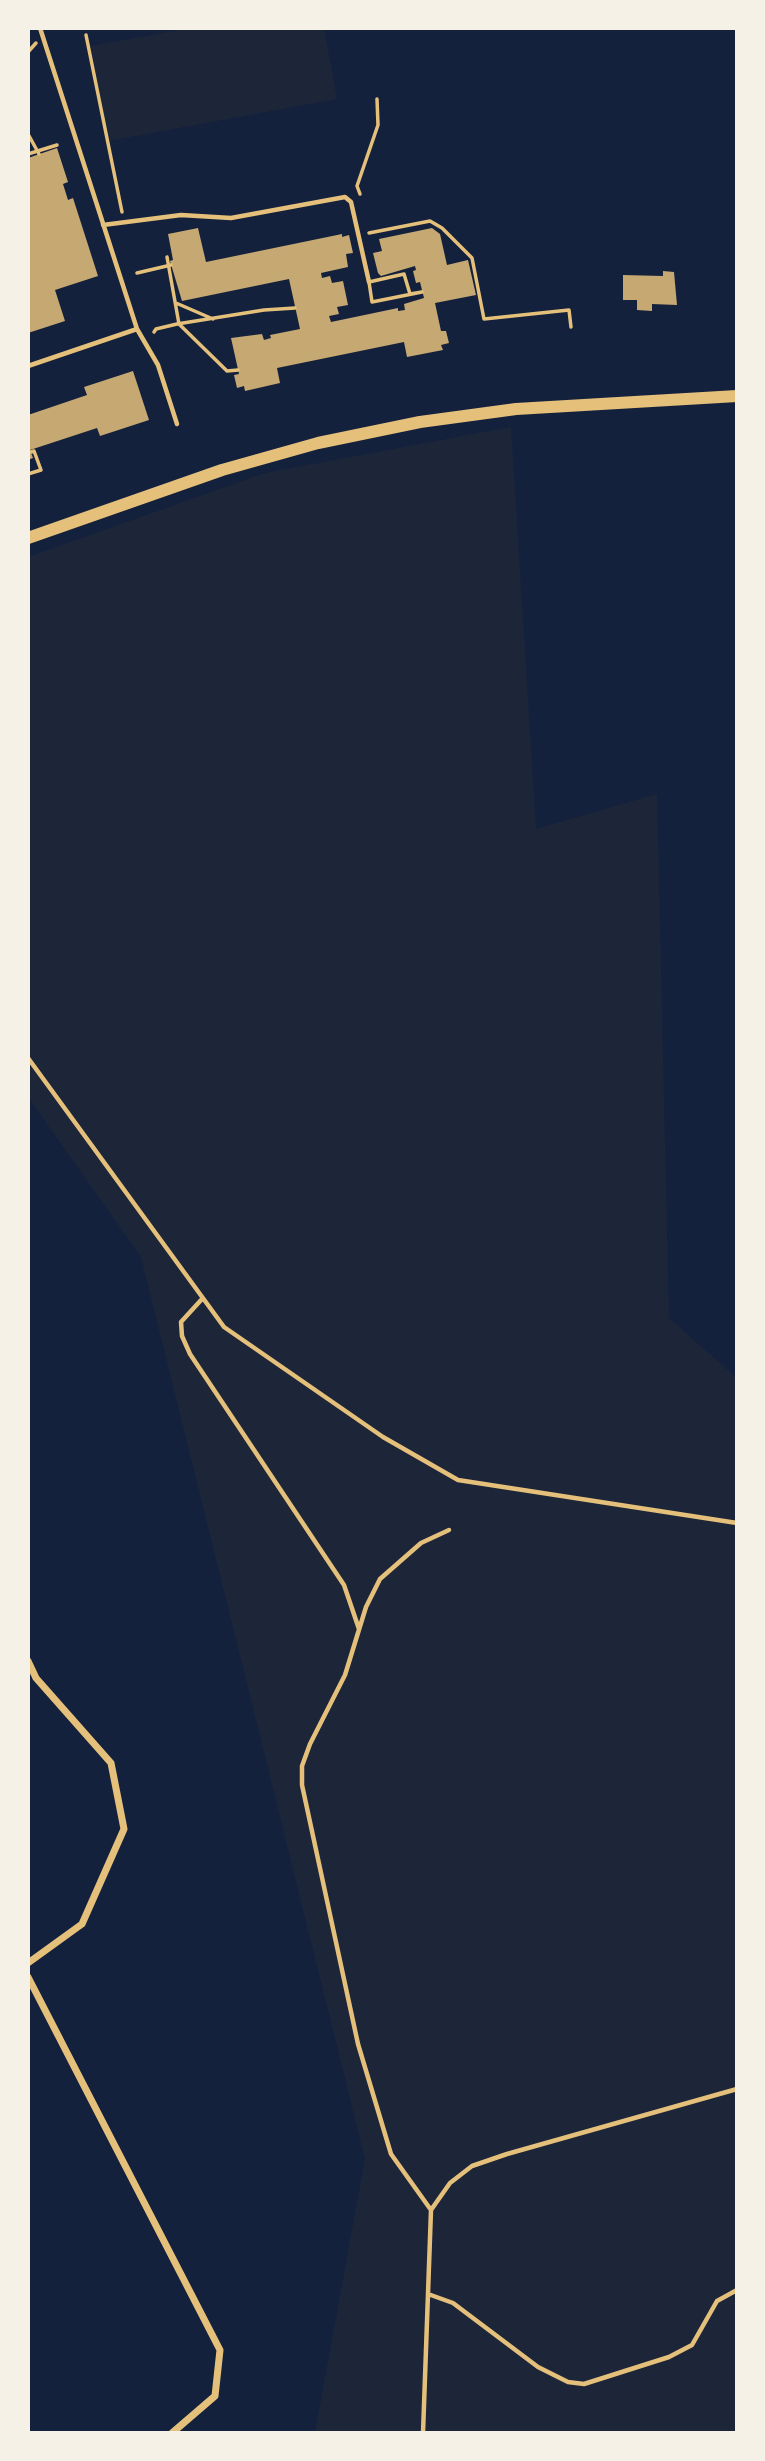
<!DOCTYPE html>
<style>
body{margin:0}
#map{position:relative;width:765px;height:2461px;overflow:hidden;background:#14213d;font-family:"Exo 2",sans-serif}
canvas{display:block}
.frame{position:absolute;inset:0;border:30px solid #f6f1e7;pointer-events:none}
</style>
<div id="map">
<canvas width="765" height="2461"></canvas>
<div class="frame"></div>
</div>
<script>
const ctx = document.querySelector('canvas').getContext('2d');
ctx.lineJoin = 'round';
function fillPath(path, color) { ctx.fillStyle = color; ctx.fill(path, 'evenodd'); }
const toPath = rows => new Path2D(rows.map(r => 'M' + r).join(''));
function strokePath(path, color, width, dash) { ctx.strokeStyle = color; ctx.lineWidth = width; ctx.lineCap = dash ? 'butt' : 'round'; ctx.setLineDash(dash || []); ctx.stroke(path); }
const green = toPath([
 [190,28,324,28,337,99,108,141,91,46],
 [511,427,536,829,657,794,669,1318,737,1378,737,2433,315,2433,365,2159,141,1257,28,1097,28,557,265,473]
]);
const building = toPath([
 [57,148,68,182,63,184,68,200,73,198,98,276,55,290,65,321,28,333,28,158],
 [198,228,206,262,342,234,342,237,349,235,353,253,346,254,348,267,321,273,322,278,330,276,332,283,343,281,348,305,337,307,339,314,329,316,331,322,398,308,398,311,405,310,404,304,424,298,420,282,416,283,413,271,416,270,415,266,381,276,378,273,373,253,382,251,379,239,432,228,440,234,447,265,468,260,476,295,435,303,441,331,446,331,449,343,441,345,443,350,407,357,404,342,277,368,280,383,245,391,244,386,237,388,234,375,239,374,231,338,262,334,264,340,271,338,270,335,300,329,289,279,182,301,170,261,173,260,168,234],
 [663,271,674,272,677,305,652,304,652,311,637,310,637,300,623,300,623,275,663,276],
 [133,371,149,420,100,436,97,428,30,450,33,458,28,460,28,415,87,395,84,387]
]);
const path = toPath([
 [86,35,122,212],
 [28,52,36,43],
 [28,134,39,154],
 [28,154,57,145],
 [360,194,357,186,378,125,377,99],
 [369,233,430,221,442,228,472,258,484,319,569,310,571,327],
 [167,257,179,324,227,371,238,370],
 [137,273,171,265],
 [404,274,410,294,422,292,372,302,369,282,404,274],
 [176,303,213,319],
 [154,332,156,329,177,324,264,310,295,308],
 [28,474,41,470,34,451,31,452]
]);
const service = toPath([
 [40,28,137,329,158,365,177,424],
 [103,225,181,215,231,218,345,197,351,202,369,282],
 [28,366,137,329],
 [28,1058,224,1327,383,1437,458,1480,737,1523],
 [202,1299,181,1322,182,1336,190,1354,344,1585,359,1629],
 [431,2210,391,2154,358,2044,302,1785,302,1766,310,1744,345,1675,366,1607,380,1579,421,1543,449,1530],
 [428,2294,453,2303,538,2367,568,2382,584,2384,669,2357,692,2345,717,2301,737,2290],
 [423,2433,431,2210,450,2183,472,2166,507,2154,737,2089]
]);
const minor = toPath([
 [28,1661,36,1678,111,1763,124,1829,82,1924,28,1963],
 [28,1977,220,2350,215,2396,172,2433]
]);
const secondary = toPath([
 [28,538,222,470,318,443,420,422,516,409,737,396]
]);
fillPath(green, '#1d2539');
fillPath(building, '#c6a872');
strokePath(path, '#e5c07b', 3.5);
strokePath(service, '#e5c07b', 4.5);
strokePath(minor, '#e5c07b', 7);
strokePath(secondary, '#e5c07b', 12);
</script>
